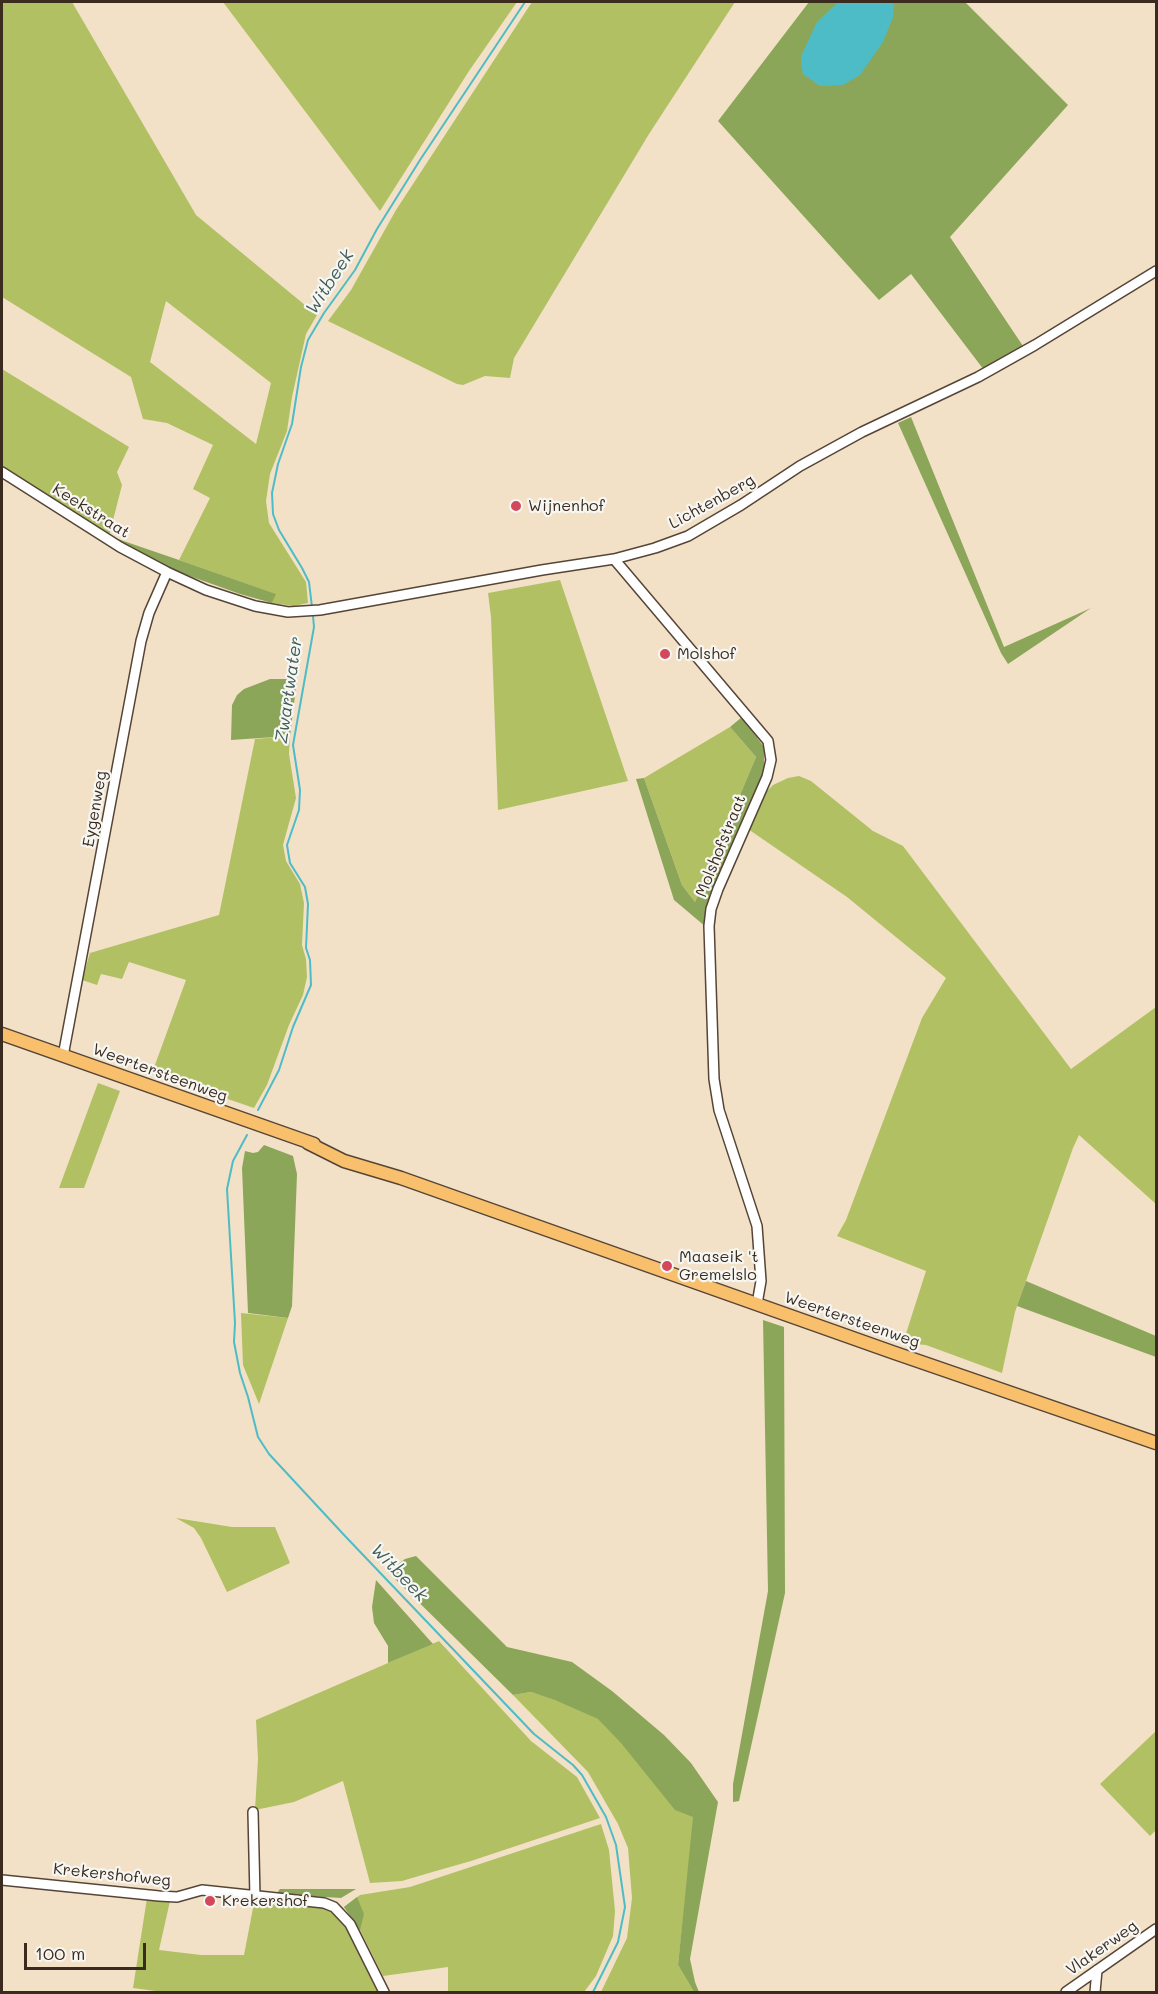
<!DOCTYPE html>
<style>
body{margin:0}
#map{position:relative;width:1158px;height:1994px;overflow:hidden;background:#f2e1c7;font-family:Mali,sans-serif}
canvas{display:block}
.frame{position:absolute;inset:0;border:3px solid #3b2a1e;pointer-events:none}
.scale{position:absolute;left:24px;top:1943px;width:122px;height:27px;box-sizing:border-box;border:3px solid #3b2a1e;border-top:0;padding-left:8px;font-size:18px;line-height:21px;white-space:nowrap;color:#3b2a1e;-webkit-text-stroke:4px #f6f6f2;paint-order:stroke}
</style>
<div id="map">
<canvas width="1158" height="1994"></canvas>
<div class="frame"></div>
<div class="scale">100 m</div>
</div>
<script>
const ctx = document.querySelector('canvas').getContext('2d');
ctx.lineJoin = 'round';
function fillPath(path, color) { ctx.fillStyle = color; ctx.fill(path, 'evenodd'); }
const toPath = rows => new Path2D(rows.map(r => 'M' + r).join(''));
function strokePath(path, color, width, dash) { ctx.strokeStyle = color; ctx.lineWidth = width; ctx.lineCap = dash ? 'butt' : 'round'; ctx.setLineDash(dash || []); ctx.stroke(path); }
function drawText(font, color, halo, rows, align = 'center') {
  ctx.font = font + ' Mali,sans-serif'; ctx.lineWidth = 4.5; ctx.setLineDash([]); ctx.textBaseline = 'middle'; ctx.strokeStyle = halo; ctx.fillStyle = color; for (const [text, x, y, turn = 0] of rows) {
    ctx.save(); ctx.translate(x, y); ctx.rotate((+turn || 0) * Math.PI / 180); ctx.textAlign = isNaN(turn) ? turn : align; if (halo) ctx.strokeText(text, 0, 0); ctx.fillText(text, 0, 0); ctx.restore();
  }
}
const green = toPath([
 [2,2,72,2,196,215,317,315,306,334,292,397,287,431,270,474,266,501,269,523,306,582,308,603,294,606,272,603,275,594,179,560,210,498,193,489,213,445,167,423,143,419,131,377,2,297],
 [166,301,271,383,256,444,150,362],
 [223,2,517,2,469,71,380,211],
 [532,2,735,2,649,134,514,358,510,378,485,376,463,385,457,384,328,321,351,290,396,210],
 [2,369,129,447,117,472,122,485,109,536,2,468],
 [560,580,628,781,498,810,491,617,488,593],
 [730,727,756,757,695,902,682,885,644,778],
 [290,736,289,754,296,798,283,845,286,861,300,884,304,903,302,945,306,959,307,977,303,995,289,1025,267,1085,254,1108,152,1073,186,980,129,962,122,979,101,974,97,985,82,980,90,953,219,915,255,739],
 [799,776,811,781,873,831,903,846,1071,1069,1156,1007,1156,1204,1079,1135,1073,1148,1015,1312,1002,1373,926,1345,903,1343,926,1271,837,1236,846,1220,922,1018,946,978,847,897,748,829,765,793,773,785,788,778],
 [98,1083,120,1091,84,1188,59,1188],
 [241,1313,288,1318,259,1404,243,1365],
 [176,1518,232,1527,275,1527,290,1563,227,1592,201,1538,194,1528],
 [439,1641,531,1741,577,1777,600,1818,471,1861,429,1873,402,1881,370,1883,343,1781,294,1802,255,1810,258,1759,256,1720],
 [531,1692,557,1700,599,1719,694,1817,678,1965,694,1992,601,1992,627,1938,632,1898,628,1848,618,1824,588,1772,513,1695],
 [1156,1731,1156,1830,1150,1836,1100,1784],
 [601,1824,609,1850,615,1911,613,1936,596,1976,584,1992,448,1992,448,1967,383,1976,360,1930,344,1907,360,1895,410,1887],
 [147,1898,170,1901,159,1950,201,1955,244,1955,254,1903,328,1908,343,1921,360,1949,380,1992,163,1992,133,1988]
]);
const forest = toPath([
 [809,2,965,2,1068,105,950,237,1025,349,984,370,911,274,879,300,718,121],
 [911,417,1004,647,1091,608,1008,664,1001,653,898,423],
 [109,536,179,560,276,594,272,603,240,594,170,569],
 [270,679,297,679,290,736,231,740,232,705,237,695,244,689],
 [742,717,764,747,764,772,727,855,710,899,706,927,674,900,636,779,644,778,682,885,695,902,756,757,730,727],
 [264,1145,293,1156,297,1174,292,1306,288,1318,248,1313,242,1168,245,1151,253,1153,258,1152],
 [1026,1281,1156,1336,1156,1357,1017,1306],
 [763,1320,784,1327,785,1593,739,1801,733,1802,733,1784,768,1591],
 [416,1556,507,1647,572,1662,612,1691,664,1735,691,1763,718,1802,690,1959,695,1982,699,1992,694,1992,678,1965,693,1817,675,1810,621,1743,598,1719,555,1700,531,1692,513,1695,388,1572,405,1559],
 [376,1580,433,1644,388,1663,388,1646,374,1623,372,1607],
 [280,1889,356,1889,341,1898,276,1894],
 [357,1897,364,1914,360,1930,344,1907]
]);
const water = toPath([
 [838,2,890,2,894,5,893,17,883,42,860,75,843,85,820,86,803,74,801,63,802,54,817,22]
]);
const stream = toPath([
 [312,607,309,582,302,568,279,530,273,514,272,493,278,464,292,424,301,367,308,340,324,313,355,270,377,229,420,160,525,2],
 [258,1110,279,1070,293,1027,311,985,310,960,306,948,308,904,305,887,290,863,287,845,299,810,300,790,293,745,314,627,313,616],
 [247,1135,233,1161,227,1189,235,1323,234,1342,240,1373,248,1397,258,1437,269,1454,345,1536,534,1734,573,1765,582,1775,606,1817,616,1845,625,1907,618,1942,593,1992]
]);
const minor = toPath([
 [2,472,120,547,167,572,206,590,255,606,288,612,320,610,542,570,614,559,655,548,688,536,741,505,800,466,862,432,978,377,1035,345,1156,271],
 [614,559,768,741,771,760,767,777,718,889,711,909,709,926,714,1079,719,1110,757,1226,761,1281,757,1304],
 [63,1056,141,641,149,613,167,572],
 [253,1812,255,1897],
 [2,1880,159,1896,177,1897,202,1890,324,1903,334,1907,350,1924,384,1992],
 [1066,1992,1156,1929],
 [1095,1992,1097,1970]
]);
const major = toPath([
 [2,1034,314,1144],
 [308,1143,344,1161,401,1178,892,1352,1156,1443]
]);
const markers = [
 [516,506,6,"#d1495b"],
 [665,654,6,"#d1495b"],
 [667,1266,6,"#d1495b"],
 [210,1901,6,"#d1495b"]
];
const streetNames = [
 ["Lichtenberg",712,502,-29],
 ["Keekstraat",91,511,32],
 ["Eygenweg",95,809,-80],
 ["Molshofstraat",721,846,-68],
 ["Weertersteenweg",160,1073,20],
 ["Weertersteenweg",852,1320,19],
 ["Krekershofweg",112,1875,6],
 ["Vlakerweg",1102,1948,-35]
];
const poiNames = [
 ["Wijnenhof",528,506],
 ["Molshof",677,654],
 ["Maaseik 't",679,1257],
 ["Gremelslo",679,1275],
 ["Krekershof",222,1901]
];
const waterNames = [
 ["Witbeek",330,282,-57],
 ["Zwartwater",289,690,-82],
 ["Witbeek",399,1573,46]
];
fillPath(green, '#b1c063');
fillPath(forest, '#8ca659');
fillPath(water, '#4ebcc6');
strokePath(stream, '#4ebcc6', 2);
strokePath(minor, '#564537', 12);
strokePath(major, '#564537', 15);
strokePath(minor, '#fff', 9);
strokePath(major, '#f8bf6c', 12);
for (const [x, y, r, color] of markers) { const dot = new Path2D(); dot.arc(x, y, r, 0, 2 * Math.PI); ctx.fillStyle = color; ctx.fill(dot); strokePath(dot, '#f6f6f2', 2); }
drawText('16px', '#3b2a1e', '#f6f6f2', streetNames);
drawText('16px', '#3b2a1e', '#f6f6f2', poiNames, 'left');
drawText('italic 18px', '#425d59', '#f6f6f2', waterNames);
</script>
